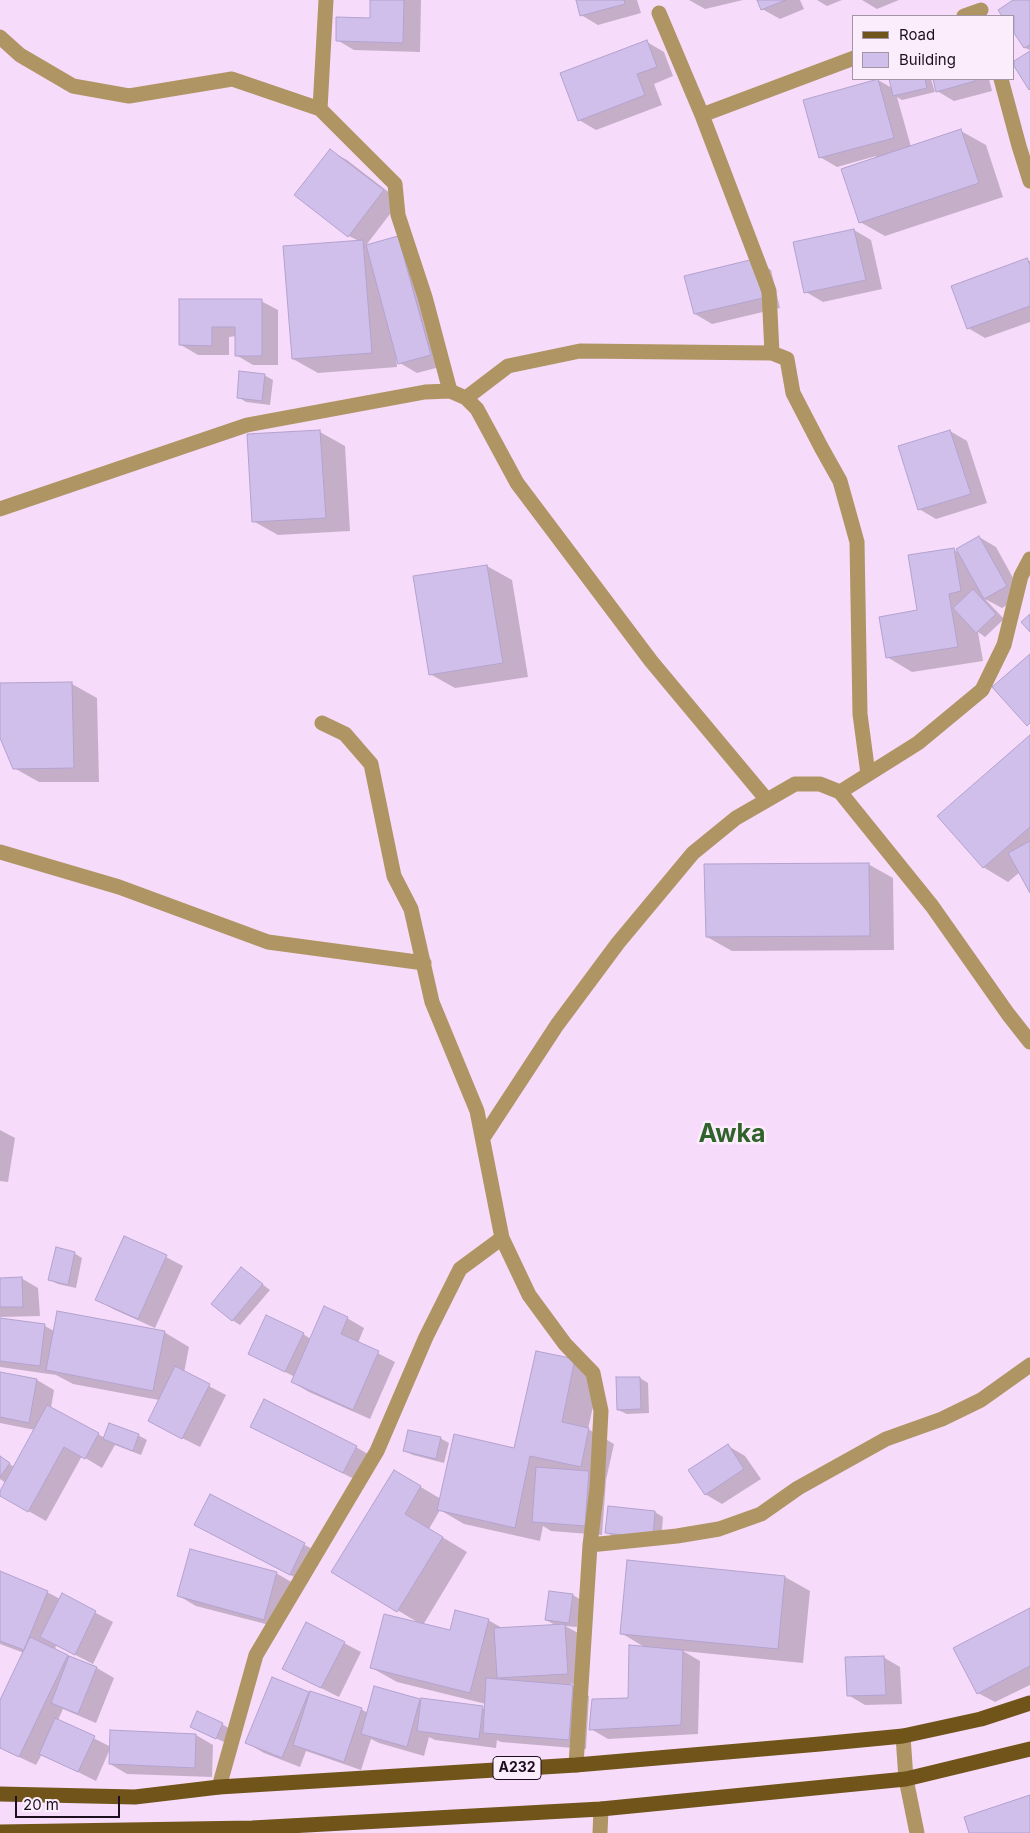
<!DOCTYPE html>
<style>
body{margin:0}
#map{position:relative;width:1030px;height:1833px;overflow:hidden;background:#f7dbfa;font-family:Inter,sans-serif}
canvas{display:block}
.legend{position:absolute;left:852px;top:15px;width:162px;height:65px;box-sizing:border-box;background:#fcedfd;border:1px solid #a295a4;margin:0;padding:6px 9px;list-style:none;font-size:15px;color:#1c101e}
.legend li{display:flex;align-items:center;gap:10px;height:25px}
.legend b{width:25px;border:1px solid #a295a4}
.scale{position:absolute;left:15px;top:1796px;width:105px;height:22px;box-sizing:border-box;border:2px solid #1c101e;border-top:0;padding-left:6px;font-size:15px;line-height:18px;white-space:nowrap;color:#1c101e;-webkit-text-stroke:4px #fcedfd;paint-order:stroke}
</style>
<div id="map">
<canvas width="1030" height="1833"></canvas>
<ul class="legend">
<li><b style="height:6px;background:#705419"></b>Road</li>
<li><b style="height:14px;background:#d0beeb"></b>Building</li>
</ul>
<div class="scale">20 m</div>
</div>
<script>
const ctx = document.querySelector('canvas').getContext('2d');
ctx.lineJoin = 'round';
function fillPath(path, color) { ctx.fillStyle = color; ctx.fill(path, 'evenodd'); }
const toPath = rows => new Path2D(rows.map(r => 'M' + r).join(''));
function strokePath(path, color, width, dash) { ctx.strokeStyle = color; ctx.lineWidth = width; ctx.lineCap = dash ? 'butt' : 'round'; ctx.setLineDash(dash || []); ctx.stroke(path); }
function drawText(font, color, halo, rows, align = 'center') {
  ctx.font = font + ' Inter,sans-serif'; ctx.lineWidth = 5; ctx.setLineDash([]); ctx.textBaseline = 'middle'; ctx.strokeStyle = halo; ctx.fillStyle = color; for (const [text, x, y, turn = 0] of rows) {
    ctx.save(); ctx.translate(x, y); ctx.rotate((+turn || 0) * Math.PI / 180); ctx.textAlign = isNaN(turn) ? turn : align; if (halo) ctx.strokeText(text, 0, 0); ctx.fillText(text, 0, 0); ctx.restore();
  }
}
const shadow = toPath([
 [371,0,421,0,420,52,354,50,337,40,371,19],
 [577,0,637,0,641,13,598,25,581,15],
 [689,0,743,0,705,9],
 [759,0,800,0,804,9,780,19,762,9],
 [817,0,842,0,827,6],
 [862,0,899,0,877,9],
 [1015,0,1030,0,1030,50,1025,48,1014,31,1014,16,1004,16,1000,11],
 [647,42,664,52,673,76,654,84,662,105,596,130,579,120],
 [890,79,931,79,935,92,902,100,897,97,911,147,961,131,986,145,1003,197,885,236,860,222,876,156,837,167,820,157,878,80,892,88],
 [934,79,989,79,992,91,954,101,937,91],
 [330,151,347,160,400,201,367,244,370,245,398,238,447,365,417,373,400,363,396,353,397,367,318,373,293,359,359,241,349,236],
 [854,230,871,240,882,289,823,302,806,292,795,243],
 [754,260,771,270,780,308,712,324,695,314],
 [1027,260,1030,261,1030,322,985,338,968,328],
 [180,300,261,301,278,310,278,365,253,365,236,355,236,336,229,337,229,355,198,355,181,345],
 [264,375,273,380,270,405,246,402,238,397],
 [950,431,967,441,987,503,936,519,919,509],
 [320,432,345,446,350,531,278,535,253,521,248,436],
 [979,537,996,547,1023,596,1002,608,985,599,1004,619,985,637,978,632,983,661,912,672,887,657,919,611,954,550,960,553],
 [487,566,512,580,528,677,455,688,430,674],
 [0,684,72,684,97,698,99,782,39,782,14,768,0,735],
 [1030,737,1030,890,1020,872,1008,882,983,867],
 [868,864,893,878,894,950,732,951,707,937],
 [0,1130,15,1138,8,1182,0,1181],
 [125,1238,166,1257,183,1266,155,1328,113,1309,96,1299],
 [74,1253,82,1258,76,1288,58,1284,50,1280],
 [242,1269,270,1290,240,1325,232,1320],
 [21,1278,38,1288,40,1316,0,1317,0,1279],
 [347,1318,364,1328,358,1343,395,1362,370,1419,309,1392,292,1382,295,1377,250,1354,303,1334,311,1339],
 [0,1320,45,1326,54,1331,164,1332,189,1347,184,1373,226,1395,200,1447,166,1430,159,1400,73,1384,56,1375,0,1367],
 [575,1360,600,1375,588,1429,614,1444,606,1480,602,1535,551,1531,543,1526,540,1541,464,1524,440,1510,429,1529,467,1552,423,1625,451,1631,488,1620,504,1629,557,1626,546,1620,573,1595,581,1600,577,1627,565,1626,582,1635,585,1683,569,1684,589,1696,586,1749,501,1742,497,1740,496,1748,435,1740,429,1737,424,1756,379,1743,371,1739,361,1770,306,1751,300,1767,264,1753,247,1743,273,1679,311,1694,361,1709,368,1713,375,1688,422,1701,422,1699,486,1709,486,1704,397,1682,372,1668,419,1623,333,1572,419,1486,441,1499,515,1450],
 [0,1373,37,1380,54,1390,51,1408,105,1438,138,1435,147,1440,141,1455,115,1445,102,1468,82,1456,46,1521,0,1495,6,1483,0,1479,0,1457,14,1467,35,1430,0,1423],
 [640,1378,648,1383,649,1413,627,1414,618,1410],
 [269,1436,356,1447,373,1457,360,1482],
 [440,1438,449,1443,444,1463,413,1455,405,1451],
 [728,1446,745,1456,761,1479,722,1504,705,1494],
 [211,1496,322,1554,307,1584,196,1525],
 [609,1507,655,1512,663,1517,661,1542,615,1537,607,1533],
 [628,1562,785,1577,810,1591,803,1663,683,1651,700,1661,698,1734,608,1739,591,1729,629,1699,646,1648,621,1633],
 [0,1573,47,1592,60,1599,62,1595,113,1622,93,1664,56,1645,55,1650,97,1668,114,1678,96,1723,63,1709,58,1720,111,1747,196,1735,213,1745,212,1777,127,1774,110,1764,110,1749,96,1781,42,1754,36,1765,0,1748,0,1703,24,1653,0,1644],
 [276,1573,293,1583,281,1628,196,1606,179,1596],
 [1030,1610,1030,1685,995,1702,978,1693],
 [344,1643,361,1652,339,1697,301,1678],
 [883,1657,900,1667,902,1704,865,1705,848,1695],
 [222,1724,230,1729,224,1742,200,1731]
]);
const building = toPath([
 [370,0,404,0,403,43,336,41,336,17,370,18,370,0],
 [576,0,624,0,625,4,580,16,576,0],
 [757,0,786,0,761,10,757,0],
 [1013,0,1030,0,1030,45,1024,48,1014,33,1014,16,1002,16,998,10,1013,0],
 [647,40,657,67,637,74,645,95,578,121,560,73,647,40],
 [1030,51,1030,89,1029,90,1014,66,1014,61,1030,51],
 [878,79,894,138,819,158,803,100,878,79],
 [889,79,925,79,927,88,893,96,889,79],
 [933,79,975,79,975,81,936,92,933,79],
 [961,129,979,183,859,223,841,169,961,129],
 [330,149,384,190,348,237,294,195,330,149],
 [854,229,866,280,804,293,793,242,854,229],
 [398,236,431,355,398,364,366,245,398,236],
 [363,240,372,353,292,359,283,246,363,240],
 [1027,258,1030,265,1030,306,967,329,951,286,1027,258],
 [754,259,763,298,694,314,684,276,754,259],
 [179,299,262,299,262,356,235,356,235,327,212,327,212,346,179,345,179,299],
 [239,371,265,374,262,401,237,398,239,371],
 [320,430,326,518,252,522,247,434,320,430],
 [950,430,971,494,918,510,898,446,950,430],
 [979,536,1007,586,984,599,956,549,979,536],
 [954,548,961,591,949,594,958,647,886,658,879,617,917,610,908,555,954,548],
 [487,565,503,663,429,675,413,576,487,565],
 [973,589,996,614,976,633,953,608,973,589],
 [1030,614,1030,632,1021,622,1030,614],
 [1030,654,1030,723,1027,726,992,687,1030,654],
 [72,682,74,768,13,769,0,738,0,683,72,682],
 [1030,735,1030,827,983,868,937,816,1030,735],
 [1030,841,1030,893,1008,853,1030,841],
 [869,863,870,936,706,937,704,864,869,863],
 [124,1236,167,1255,138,1319,95,1300,124,1236],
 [56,1247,75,1252,68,1285,48,1280,56,1247],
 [241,1267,263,1284,232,1321,211,1304,241,1267],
 [22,1277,23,1307,0,1307,0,1278,22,1277],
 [324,1306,348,1317,341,1334,379,1351,353,1410,291,1382,324,1306],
 [57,1311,165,1331,153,1391,46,1370,57,1311],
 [266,1315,304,1333,285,1372,248,1354,266,1315],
 [0,1318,45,1324,40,1366,0,1361,0,1318],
 [536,1351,575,1359,562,1422,589,1428,581,1467,530,1456,515,1528,437,1510,454,1434,514,1448,536,1351],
 [175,1366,210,1384,182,1439,148,1421,175,1366],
 [0,1372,37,1379,29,1423,0,1417,0,1372],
 [616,1377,640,1377,641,1409,617,1410,616,1377],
 [264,1399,357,1446,343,1473,250,1427,264,1399],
 [47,1405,99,1433,85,1459,64,1447,28,1512,0,1496,0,1491,47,1405],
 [109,1423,139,1434,133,1451,103,1439,109,1423],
 [408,1430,441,1437,436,1459,403,1451,408,1430],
 [728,1444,744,1469,705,1495,688,1470,728,1444],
 [0,1456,10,1463,0,1477,0,1456],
 [536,1467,589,1471,585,1526,532,1522,536,1467],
 [394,1470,421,1486,405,1514,443,1537,397,1612,331,1572,394,1470],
 [210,1494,305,1543,290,1575,194,1525,210,1494],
 [608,1506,655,1511,653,1538,605,1533,608,1506],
 [190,1549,277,1572,264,1620,177,1596,190,1549],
 [627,1560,785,1576,778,1649,620,1634,627,1560],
 [0,1571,48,1591,24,1650,0,1641,0,1571],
 [549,1591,573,1594,569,1623,545,1620,549,1591],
 [62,1593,96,1611,75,1655,40,1637,62,1593],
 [1030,1608,1030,1666,977,1694,953,1648,1030,1608],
 [455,1610,489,1619,470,1693,370,1668,384,1614,450,1630,455,1610],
 [306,1622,345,1642,321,1688,282,1669,306,1622],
 [565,1624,568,1674,497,1678,494,1628,565,1624],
 [30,1637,68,1655,19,1757,0,1748,0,1700,30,1637],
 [629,1645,683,1650,681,1725,589,1730,592,1699,628,1698,629,1645],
 [69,1656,97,1667,78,1714,51,1703,69,1656],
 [884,1656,886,1695,847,1696,845,1657,884,1656],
 [272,1677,309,1692,282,1758,245,1743,272,1677],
 [486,1678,573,1685,569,1740,483,1733,486,1678],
 [374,1686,420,1699,407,1747,361,1734,374,1686],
 [310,1691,362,1708,344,1762,293,1745,310,1691],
 [421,1698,483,1706,479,1739,417,1731,421,1698],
 [197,1711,223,1723,216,1739,190,1727,197,1711],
 [55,1718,95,1736,78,1772,39,1754,55,1718],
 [110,1730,196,1734,195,1768,109,1764,110,1730],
 [1030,1795,1030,1833,969,1833,964,1817,1030,1795]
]);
const minor = toPath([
 [659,13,702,115,769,291,772,353],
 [964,16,981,10],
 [0,37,20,55,73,86,129,96,232,79,320,109,395,184,398,215,425,297,450,391],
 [1001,79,1019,146,1030,181],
 [320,109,326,0],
 [702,115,854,58],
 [466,398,508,366,580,351,772,353,787,359,793,393,821,447,840,481,857,542,860,714,868,774],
 [0,509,247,425,425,392,450,391,466,398,477,409,517,483,651,661,767,800],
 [322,723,345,734,371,764,394,876,411,909,432,1002,477,1111,502,1238,529,1295,565,1344,593,1373,601,1411,597,1488,590,1545,576,1765],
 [840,792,918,743,982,690,1004,645,1021,576,1030,559],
 [0,852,119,887,268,942,424,963],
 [483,1138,557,1025,618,943,693,853,736,818,795,784,820,784,840,792,932,906,1008,1014,1030,1042],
 [590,1545,677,1536,719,1529,761,1514,798,1488,886,1439,942,1419,981,1400,1030,1365],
 [903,1736,906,1779,917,1833],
 [219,1787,256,1655,377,1451,426,1337,460,1269,502,1238],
 [600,1833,601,1809]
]);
const major = toPath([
 [0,1794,135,1797,219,1787,576,1765,820,1744,903,1736,981,1719,1030,1703],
 [0,1832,252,1828,601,1809,906,1779,1030,1749]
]);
const shields = [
 [517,1768,48]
];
const shieldNames = [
 ["A232",517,1768]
];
const townNames = [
 ["Awka",732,1134]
];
fillPath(shadow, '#0003');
fillPath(building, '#d0beeb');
strokePath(building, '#b3a2ce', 1);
strokePath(minor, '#af9563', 15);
strokePath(major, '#705419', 15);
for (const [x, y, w] of shields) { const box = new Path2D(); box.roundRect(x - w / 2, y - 11.5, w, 23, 4); ctx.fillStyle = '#fcedfd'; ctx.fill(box); strokePath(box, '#1c101e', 1); }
drawText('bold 14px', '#1c101e', null, shieldNames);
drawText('bold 25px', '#30622c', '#fcedfd', townNames);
</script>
